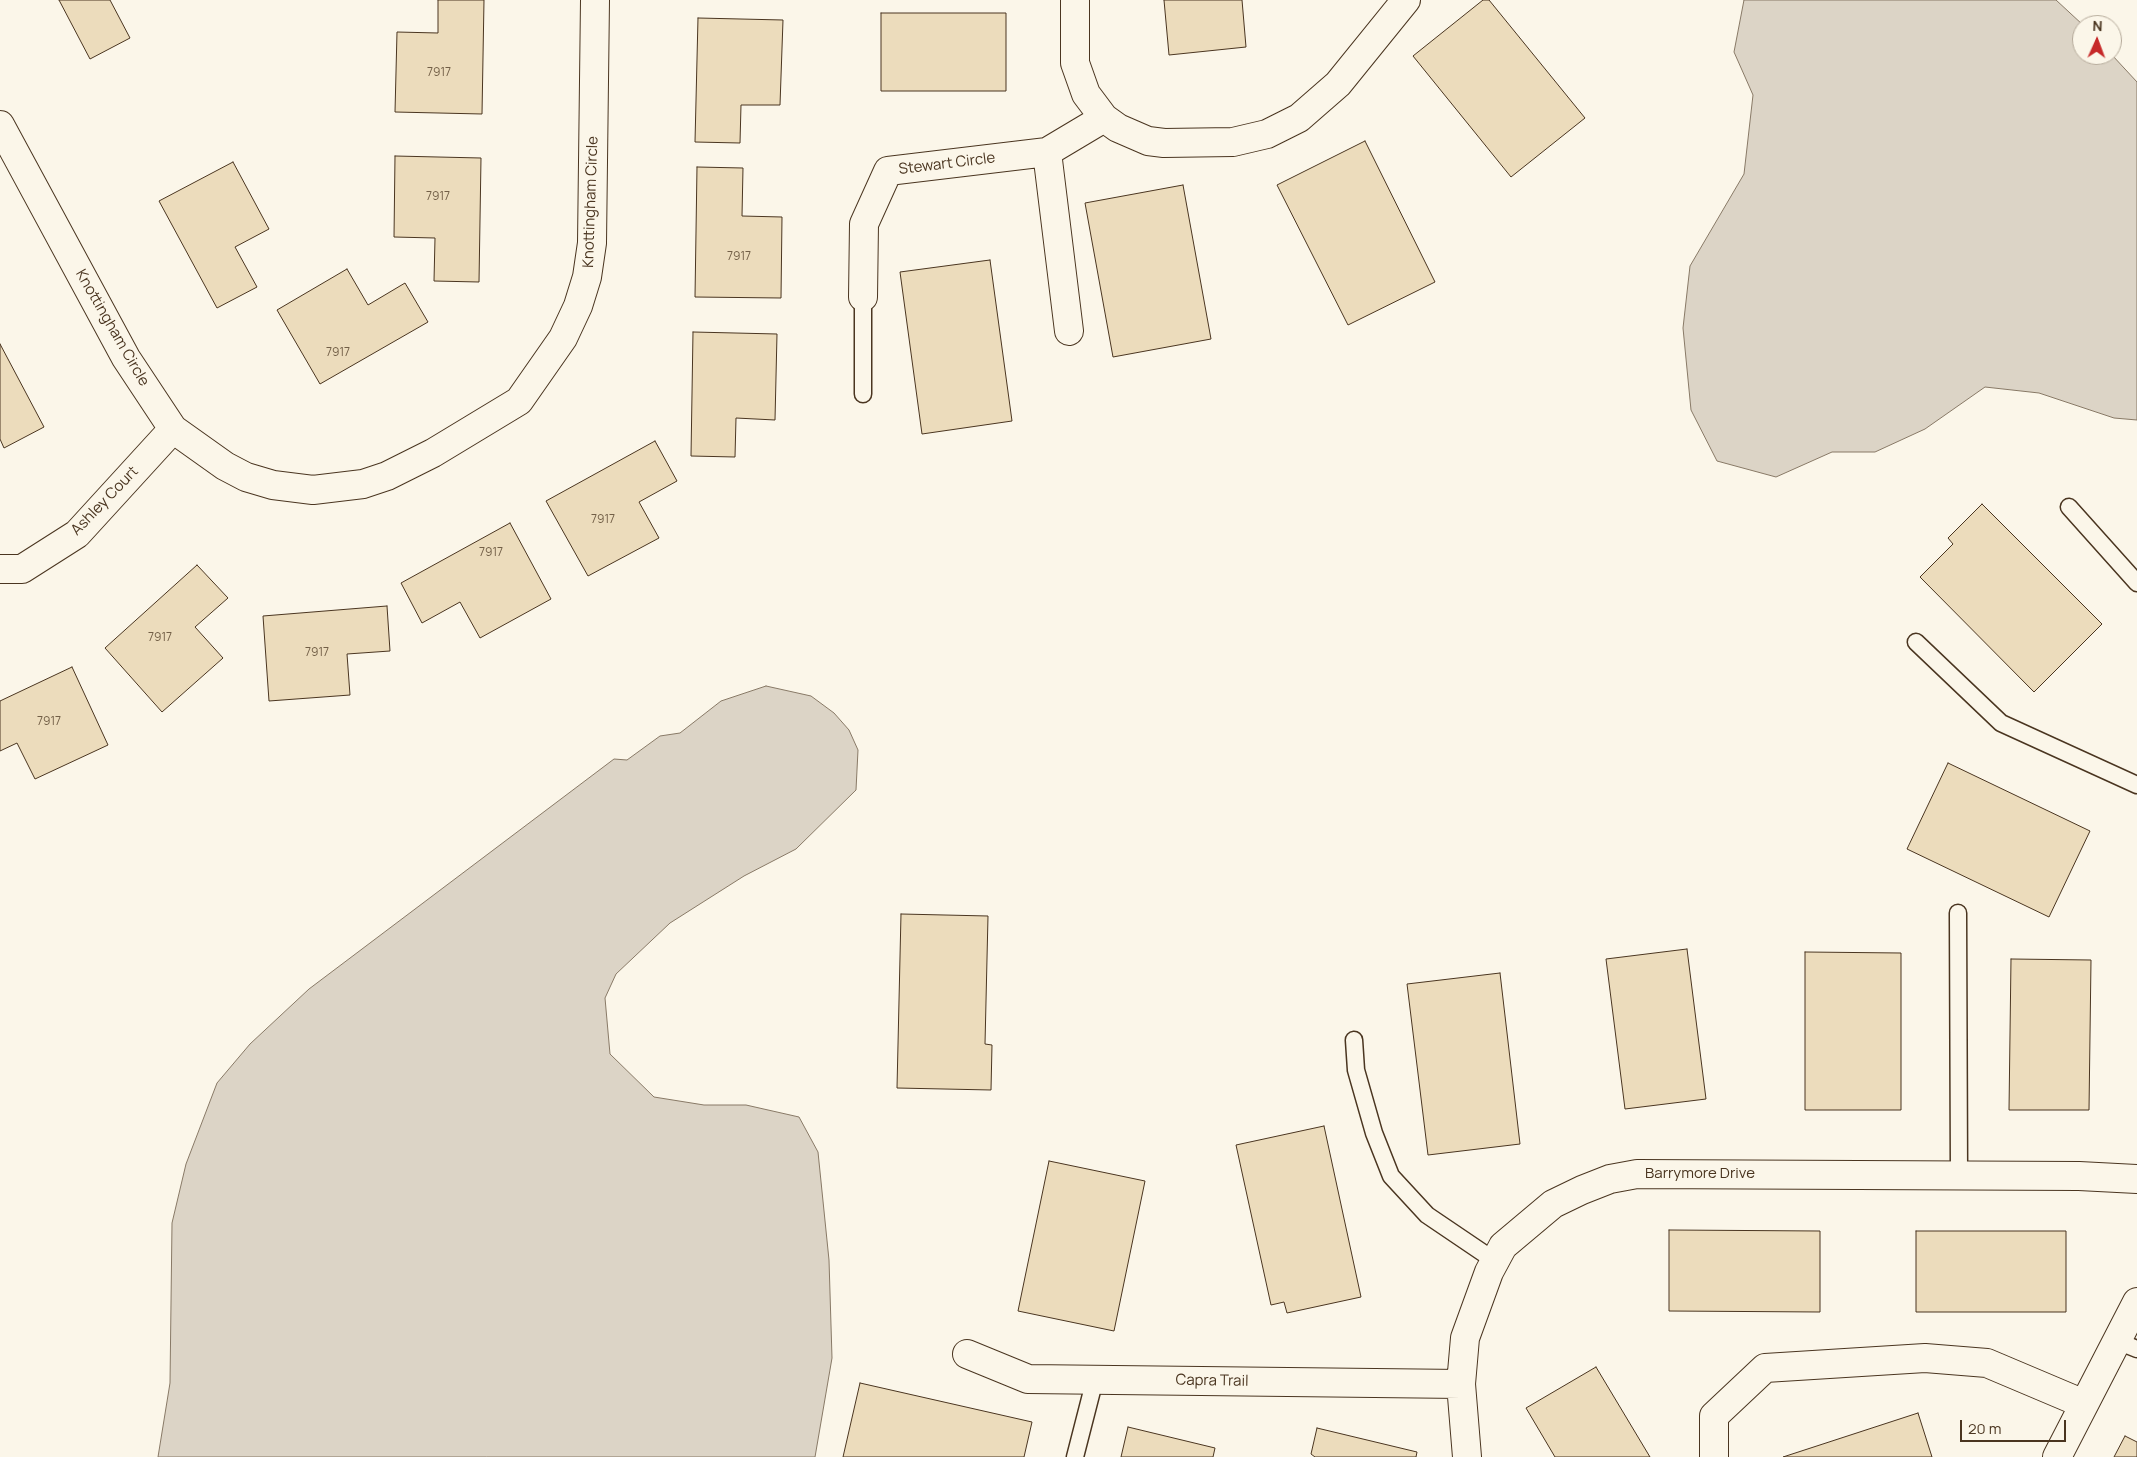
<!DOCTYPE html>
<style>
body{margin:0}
#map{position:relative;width:2137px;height:1457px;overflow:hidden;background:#fbf6e9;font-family:Manrope,sans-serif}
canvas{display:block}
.north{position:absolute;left:2072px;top:15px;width:50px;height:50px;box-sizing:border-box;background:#fbf6e9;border:1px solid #b4a999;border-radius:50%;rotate:2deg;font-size:14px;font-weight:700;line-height:20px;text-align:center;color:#4a3520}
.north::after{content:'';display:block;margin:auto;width:18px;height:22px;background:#c62828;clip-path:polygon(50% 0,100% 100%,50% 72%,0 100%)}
.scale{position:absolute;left:1960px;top:1420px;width:106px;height:22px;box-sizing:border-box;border:2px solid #4a3520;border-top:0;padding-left:6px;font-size:15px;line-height:18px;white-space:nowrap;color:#4a3520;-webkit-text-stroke:4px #fbf6e9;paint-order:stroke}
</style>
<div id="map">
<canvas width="2137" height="1457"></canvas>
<div class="north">N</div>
<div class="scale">20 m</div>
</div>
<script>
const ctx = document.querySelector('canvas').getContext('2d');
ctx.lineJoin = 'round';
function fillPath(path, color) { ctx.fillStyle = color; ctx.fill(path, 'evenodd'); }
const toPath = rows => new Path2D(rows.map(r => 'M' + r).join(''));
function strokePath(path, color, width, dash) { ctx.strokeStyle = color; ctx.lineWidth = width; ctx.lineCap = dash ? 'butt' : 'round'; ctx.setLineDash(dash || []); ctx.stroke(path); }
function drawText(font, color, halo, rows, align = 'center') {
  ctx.font = font + ' Manrope,sans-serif'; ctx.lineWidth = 4; ctx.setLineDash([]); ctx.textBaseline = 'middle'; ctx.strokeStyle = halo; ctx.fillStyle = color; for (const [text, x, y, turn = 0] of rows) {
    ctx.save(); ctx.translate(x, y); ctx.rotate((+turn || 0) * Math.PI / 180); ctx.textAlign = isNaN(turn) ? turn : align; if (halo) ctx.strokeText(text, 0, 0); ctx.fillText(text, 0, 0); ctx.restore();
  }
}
const water = toPath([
 [1744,0,2056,0,2083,25,2082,55,2112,55,2137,82,2137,420,2114,418,2039,393,1985,387,1925,429,1875,452,1832,452,1776,477,1717,461,1691,410,1683,328,1690,266,1744,174,1753,95,1734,52,1744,0],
 [766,686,811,696,834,713,849,730,858,750,856,790,796,849,744,876,670,923,616,974,605,998,610,1054,654,1097,704,1105,746,1105,799,1117,818,1152,829,1260,832,1358,815,1457,158,1457,170,1383,172,1223,186,1164,217,1083,250,1044,309,989,614,759,627,760,660,736,680,733,721,701,766,686]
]);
const building = toPath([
 [59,0,110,0,130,38,90,59,59,0],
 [438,0,484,0,482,114,395,112,397,32,438,33,438,0],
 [1164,0,1242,0,1246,47,1169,55,1164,0],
 [1483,0,1489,0,1585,118,1511,177,1413,56,1483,0],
 [881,13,1006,13,1006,91,881,91,881,13],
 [698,18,783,20,780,105,741,105,740,143,695,142,698,18],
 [1365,141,1435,282,1348,325,1277,185,1365,141],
 [395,156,481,158,479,282,434,281,435,238,394,237,395,156],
 [233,162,269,229,235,247,257,287,217,308,159,201,233,162],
 [697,167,743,168,742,216,782,217,781,298,695,297,697,167],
 [1183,185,1211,339,1113,357,1085,203,1183,185],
 [990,260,1012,421,922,434,900,272,990,260],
 [347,269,368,305,405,283,428,322,320,384,277,310,347,269],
 [693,332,777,334,775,420,736,418,735,457,691,456,693,332],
 [0,344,44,427,4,448,0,439,0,344],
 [655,441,677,481,639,502,659,538,588,576,546,501,655,441],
 [1982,504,2102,624,2034,692,1920,577,1953,544,1948,538,1982,504],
 [510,523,551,599,480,638,460,602,422,623,401,583,510,523],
 [197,565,228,598,195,627,223,658,162,712,105,648,197,565],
 [387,606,390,651,347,654,350,695,269,701,263,616,387,606],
 [72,667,108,745,35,779,17,743,0,751,0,701,72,667],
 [1948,763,2090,831,2049,917,1907,849,1948,763],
 [901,914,988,916,985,1044,992,1045,991,1090,897,1088,901,914],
 [1687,949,1706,1099,1625,1109,1606,959,1687,949],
 [1805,952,1901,953,1901,1110,1805,1110,1805,952],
 [2011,959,2091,960,2089,1110,2009,1110,2011,959],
 [1500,973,1520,1144,1428,1155,1407,984,1500,973],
 [1324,1126,1361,1297,1287,1313,1284,1302,1271,1305,1236,1145,1324,1126],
 [1049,1161,1145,1181,1114,1331,1018,1311,1049,1161],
 [1669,1230,1820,1231,1820,1312,1669,1311,1669,1230],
 [1916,1231,2066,1231,2066,1312,1916,1312,1916,1231],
 [1596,1367,1650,1457,1555,1457,1526,1408,1596,1367],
 [860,1383,1032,1422,1024,1457,843,1457,860,1383],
 [1918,1413,1932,1457,1783,1457,1918,1413],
 [1128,1427,1215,1448,1213,1457,1121,1457,1128,1427],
 [1317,1428,1417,1452,1416,1457,1315,1457,1311,1454,1317,1428],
 [2125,1436,2137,1442,2137,1457,2114,1457,2125,1436]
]);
const service = toPath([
 [863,394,863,297],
 [2069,507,2137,583],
 [1916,642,2001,723,2137,785],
 [1958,913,1959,1175],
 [1354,1040,1356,1070,1374,1133,1391,1176,1427,1215,1495,1261],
 [2117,1341,2137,1349],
 [1075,1457,1095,1379]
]);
const minor = toPath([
 [1075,0,1075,63,1086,94,1104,118,1118,128,1148,141,1164,143,1233,142,1267,134,1299,118,1338,84,1406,0],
 [0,125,126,358,173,429,225,466,246,477,273,485,313,490,363,484,387,476,433,453,519,401,563,338,578,306,587,277,592,243,595,0],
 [1047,152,1069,331],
 [863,297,864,224,888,171,1047,152,1104,118],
 [0,569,22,569,77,534,173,429],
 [967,1354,1028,1379,1461,1384],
 [1467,1457,1461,1384,1465,1338,1489,1272,1503,1246,1553,1204,1582,1190,1610,1179,1637,1174,2079,1176,2137,1179],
 [1714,1457,1714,1416,1765,1368,1925,1358,1987,1363,2084,1404],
 [2057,1457,2137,1302]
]);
const numberNames = [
 ["7917",439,73],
 ["7917",438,197],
 ["7917",739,257],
 ["7917",338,353],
 ["7917",603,520],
 ["7917",491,553],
 ["7917",160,638],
 ["7917",317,653],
 ["7917",49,722]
];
const streetNames = [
 ["Stewart Circle",947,164,-7],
 ["Knottingham Circle",591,202,-88],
 ["Knottingham Circle",112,328,60],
 ["Ashley Court",105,501,-46],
 ["Barrymore Drive",1700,1174],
 ["Capra Trail",1212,1381,1]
];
fillPath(water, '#dcd4c6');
strokePath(water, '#887966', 1);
fillPath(building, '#ecdcbc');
strokePath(building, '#4a3520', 1);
strokePath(service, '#4a3520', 19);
strokePath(minor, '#4a3520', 30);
strokePath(service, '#fbf6e9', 16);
strokePath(minor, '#fbf6e9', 28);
drawText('12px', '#725f47', null, numberNames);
drawText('15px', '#4a3520', '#fbf6e9', streetNames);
</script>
